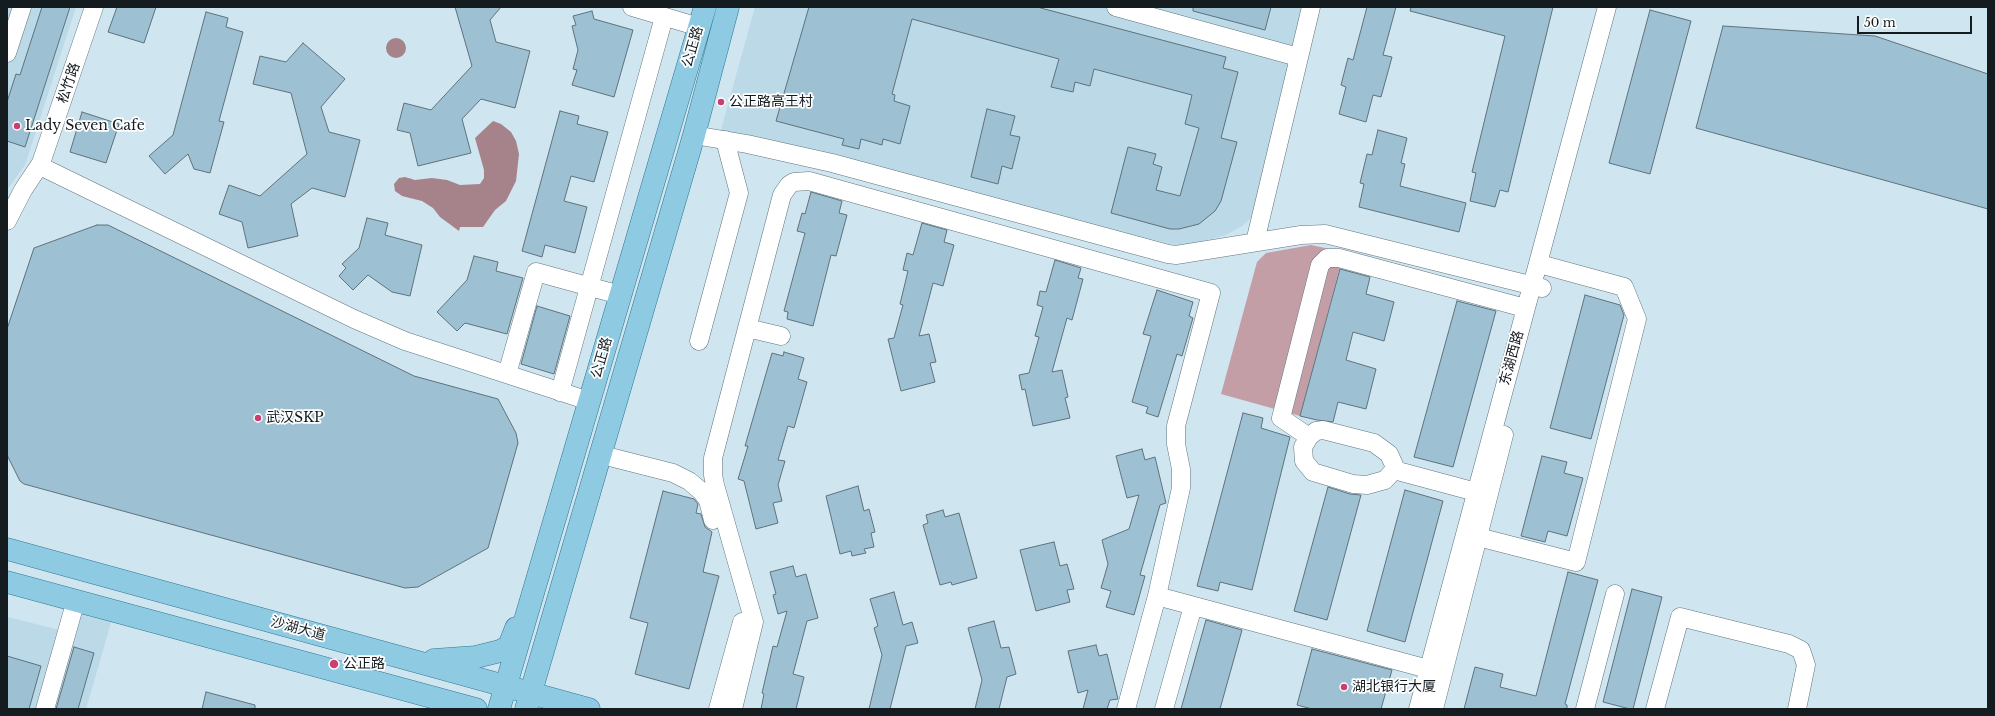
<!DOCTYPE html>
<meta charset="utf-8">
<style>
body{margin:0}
#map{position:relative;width:1995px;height:716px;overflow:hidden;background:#cfe5f0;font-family:"Libre Baskerville",serif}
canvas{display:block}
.frame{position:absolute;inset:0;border:8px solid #141c20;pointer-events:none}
.scale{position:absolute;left:1857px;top:16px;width:115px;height:18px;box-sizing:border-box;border:2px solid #141c20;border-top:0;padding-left:5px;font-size:12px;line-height:14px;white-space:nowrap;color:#141c20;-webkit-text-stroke:3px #fff;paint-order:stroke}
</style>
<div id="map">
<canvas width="1995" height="716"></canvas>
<div class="frame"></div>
<div class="scale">50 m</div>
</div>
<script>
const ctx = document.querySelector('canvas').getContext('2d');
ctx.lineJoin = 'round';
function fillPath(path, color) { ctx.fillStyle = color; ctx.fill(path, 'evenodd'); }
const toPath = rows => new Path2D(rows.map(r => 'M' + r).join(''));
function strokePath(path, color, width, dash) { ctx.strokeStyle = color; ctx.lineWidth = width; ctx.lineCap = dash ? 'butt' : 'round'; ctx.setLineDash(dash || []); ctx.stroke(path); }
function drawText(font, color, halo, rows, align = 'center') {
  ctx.font = font + ' "Libre Baskerville","Noto Sans SC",serif'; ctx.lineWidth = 3.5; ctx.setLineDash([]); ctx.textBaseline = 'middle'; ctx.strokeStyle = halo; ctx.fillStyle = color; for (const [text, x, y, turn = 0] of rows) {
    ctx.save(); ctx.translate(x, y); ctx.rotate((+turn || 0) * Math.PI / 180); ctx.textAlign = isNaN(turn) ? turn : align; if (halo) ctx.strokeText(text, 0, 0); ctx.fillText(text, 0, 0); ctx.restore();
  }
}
const built = toPath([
 [7,7,76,7,27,159,25,165,7,190],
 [755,7,1302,7,1254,212,1249,220,1242,226,1226,235,1192,244,1174,245,739,135,720,133],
 [67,605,113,616,86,709,7,709,7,617,60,630]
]);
const forest = toPath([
 [1311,245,1344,252,1300,416,1221,394,1257,262,1266,253]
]);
const water = toPath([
 '386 48a10 10 0 1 1 20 0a10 10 0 1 1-20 0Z',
 [493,121,501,124,511,132,516,141,519,154,516,181,506,201,495,210,483,227,460,227,459,231,440,217,433,208,422,201,402,196,395,191,394,184,399,178,405,177,415,180,432,178,447,180,460,185,480,184,484,178,484,170,475,138]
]);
const building = toPath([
 [42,7,70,7,25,147,7,141,7,102,16,74,20,75,42,7],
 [117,7,156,7,144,43,108,32,117,7],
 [455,7,501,7,490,20,496,42,530,51,515,108,481,99,462,119,471,153,418,166,410,133,397,130,404,103,431,110,472,66,455,7],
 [809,7,1037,7,1226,57,1223,68,1238,72,1221,138,1237,142,1221,201,1215,211,1199,224,1179,229,1170,229,1111,213,1128,147,1156,154,1153,164,1162,167,1156,190,1180,196,1199,128,1185,124,1192,95,1094,69,1090,86,1075,82,1073,92,1051,87,1059,59,912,19,892,94,895,95,894,101,910,106,900,144,883,139,882,145,861,139,859,149,842,145,844,139,776,121,809,7],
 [1193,7,1271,7,1265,30,1193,11,1193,7],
 [1367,7,1396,7,1383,55,1392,57,1381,97,1373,95,1366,122,1339,114,1346,87,1341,85,1348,58,1353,60,1367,7],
 [1411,7,1553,7,1508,192,1500,190,1495,207,1470,201,1476,173,1472,172,1505,36,1410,11,1411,7],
 [1650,10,1691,21,1650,174,1609,163,1650,10],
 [592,11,594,19,633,30,614,97,572,85,577,70,573,69,578,50,572,26,576,25,573,16,592,11],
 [206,12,228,18,226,27,243,32,219,121,224,122,210,173,194,169,188,154,165,174,149,156,173,135,206,12],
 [1723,26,1875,36,1988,74,1988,209,1696,128,1723,26],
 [303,43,345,79,321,107,329,132,360,140,345,197,312,188,291,204,298,236,248,248,242,222,219,214,229,185,260,196,307,154,291,93,253,84,260,56,286,62,303,43],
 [987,109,1015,116,1010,135,1020,137,1012,169,1002,166,998,184,971,177,987,109],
 [560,111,579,116,577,124,608,132,594,182,571,176,564,201,587,207,575,253,545,245,542,257,522,251,560,111],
 [82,112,119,124,106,163,70,152,82,112],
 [1378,130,1407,138,1401,163,1405,164,1400,186,1466,203,1459,232,1359,207,1364,184,1360,183,1367,154,1372,155,1378,130],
 [811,192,842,201,839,213,847,215,836,256,831,255,813,326,787,319,788,312,784,311,805,233,797,231,802,213,805,214,811,192],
 [367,218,388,223,385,235,422,245,410,296,392,292,368,275,353,290,339,276,346,268,342,264,359,248,367,218],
 [922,223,947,230,944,242,954,245,943,286,933,283,919,336,929,334,936,362,930,363,935,382,901,391,888,339,894,338,903,305,900,304,908,271,903,270,907,253,913,255,922,223],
 [97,225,108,225,414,376,498,399,516,433,518,443,488,548,418,587,405,588,24,484,20,481,7,455,7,329,34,248,97,225],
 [474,256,498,262,496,271,523,278,507,334,465,323,457,331,437,312,467,280,474,256],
 [1055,260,1081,268,1078,278,1083,279,1072,320,1067,318,1052,372,1062,370,1068,397,1065,398,1070,418,1033,426,1025,389,1022,390,1019,375,1029,373,1039,337,1035,336,1043,307,1037,305,1040,291,1046,292,1055,260],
 [1340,269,1370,277,1366,294,1394,302,1384,341,1353,332,1346,360,1376,369,1366,409,1338,402,1333,422,1317,420,1300,416,1340,269],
 [1157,290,1193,302,1189,316,1193,318,1182,356,1177,354,1158,417,1146,413,1148,407,1132,402,1151,336,1143,334,1157,290],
 [1585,295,1620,305,1624,315,1591,439,1550,428,1585,295],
 [1457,301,1496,311,1453,467,1414,457,1457,301],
 [537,306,570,316,554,374,521,364,537,306],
 [784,352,804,358,798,379,807,382,794,428,788,426,778,460,785,461,778,485,782,501,773,503,778,523,756,529,744,481,738,479,748,446,745,446,772,353,783,356,784,352],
 [1243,413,1263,418,1261,428,1290,437,1252,590,1220,582,1218,591,1197,586,1243,413],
 [1142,449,1145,460,1155,457,1166,503,1160,505,1140,575,1145,576,1134,615,1106,607,1111,591,1101,588,1108,564,1102,540,1129,529,1139,495,1127,498,1116,456,1142,449],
 [1542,456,1567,462,1564,473,1583,478,1567,536,1548,531,1545,542,1521,536,1542,456],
 [858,486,864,511,869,509,875,532,871,533,874,547,864,549,866,553,852,556,851,551,840,554,826,496,858,486],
 [1328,487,1350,494,1361,495,1327,620,1294,611,1328,487],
 [1405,490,1443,501,1405,642,1367,631,1405,490],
 [663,491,694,499,698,504,696,513,701,514,705,527,712,532,703,572,719,576,689,689,635,674,648,623,630,618,663,491],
 [943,510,945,517,959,513,977,578,952,585,951,582,940,585,923,525,928,523,926,515,943,510],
 [1054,542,1060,566,1067,564,1074,589,1067,590,1070,602,1036,611,1020,550,1054,542],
 [793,566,796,577,806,574,818,618,807,621,793,674,804,677,796,709,761,709,764,694,762,693,773,646,777,647,787,611,778,614,773,595,776,594,770,572,793,566],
 [1568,572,1598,580,1565,704,1567,705,1567,709,1464,709,1475,667,1503,674,1500,687,1536,696,1568,572],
 [1632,589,1662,597,1633,709,1630,709,1603,702,1632,589],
 [894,592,903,625,912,622,918,643,906,646,890,709,869,709,882,655,874,628,878,626,870,599,894,592],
 [1206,620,1242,630,1220,709,1181,709,1206,620],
 [994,621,1001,648,1009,647,1016,674,1007,677,999,709,975,709,982,680,968,628,994,621],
 [1096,645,1099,656,1107,654,1118,699,1110,700,1107,709,1083,709,1088,690,1078,693,1068,651,1096,645],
 [74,647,94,653,78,709,56,709,74,647],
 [1312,649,1392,670,1381,709,1312,709,1297,705,1312,649],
 [7,656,41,666,29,709,7,709,7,656],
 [206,692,255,705,255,709,202,709,206,692]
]);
const minor = toPath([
 [632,7,699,27],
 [1116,7,1298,57],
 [7,53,22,7],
 [694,135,747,144,832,163,1168,254,1176,255,1301,235,1325,234,1542,288],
 [40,166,354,319,405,341,589,401],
 [7,221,23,190,41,163,94,7],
 [1255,242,1311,7],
 [747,328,781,336],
 [699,341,739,193,725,140],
 [507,374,536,272,620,295],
 [560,392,664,17],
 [1323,430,1374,443,1389,454,1394,465,1394,470,1385,480,1367,485,1353,484,1313,472,1304,461,1303,447,1309,437,1316,431,1323,430],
 [1309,437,1281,418,1320,265,1327,258,1339,258,1525,308],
 [602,455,673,473,689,481,701,491,708,500,713,520],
 [1394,470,1476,492],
 [1478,537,1576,562,1637,319,1624,287,1547,266],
 [1157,596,1428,669],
 [45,709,76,600],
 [718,709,742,622],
 [733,709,754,622,715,485,713,475,713,458,782,195,789,185,794,182,809,181,1211,293,1176,426,1176,444,1181,469,1181,488,1157,596,1126,709],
 [1164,709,1193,606],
 [1418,709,1607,7],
 [1434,709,1504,435],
 [1585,709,1615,594],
 [1655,709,1680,617,1789,644,1801,650,1806,665,1797,709]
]);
const major = toPath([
 [7,549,589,709],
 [7,582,476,709],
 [434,660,476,657,500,651,509,646,516,628],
 [499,709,705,7],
 [526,709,694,135,728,7]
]);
const markers = [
 [721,102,4,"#ca3e70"],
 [17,126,4,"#ca3e70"],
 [258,418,4,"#ca3e70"],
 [334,664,5,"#ca3e70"],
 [1344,687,4,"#ca3e70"]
];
const streetNames = [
 ["公正路",693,47,-74],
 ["松竹路",69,83,-71],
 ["公正路",602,358,-74],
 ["东湖西路",1512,358,-75],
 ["沙湖大道",298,629,15]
];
const poiNames = [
 ["公正路高王村",729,102],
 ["Lady Seven Cafe",25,126],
 ["武汉SKP",266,418],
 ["公正路",343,664],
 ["湖北银行大厦",1352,687]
];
fillPath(built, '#bcd9e8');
fillPath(forest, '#c39ea6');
fillPath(water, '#a6828a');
fillPath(building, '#9dc1d2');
strokePath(building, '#5e727c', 1);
strokePath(minor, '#61757e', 19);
strokePath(major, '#337792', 23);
strokePath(minor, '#fff', 18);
strokePath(major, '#8ecbe3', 22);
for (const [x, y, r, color] of markers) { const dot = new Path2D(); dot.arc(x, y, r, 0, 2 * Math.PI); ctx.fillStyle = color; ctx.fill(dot); strokePath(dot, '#fff', 1.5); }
drawText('14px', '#141c20', '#fff', streetNames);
drawText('14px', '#141c20', '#fff', poiNames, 'left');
</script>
